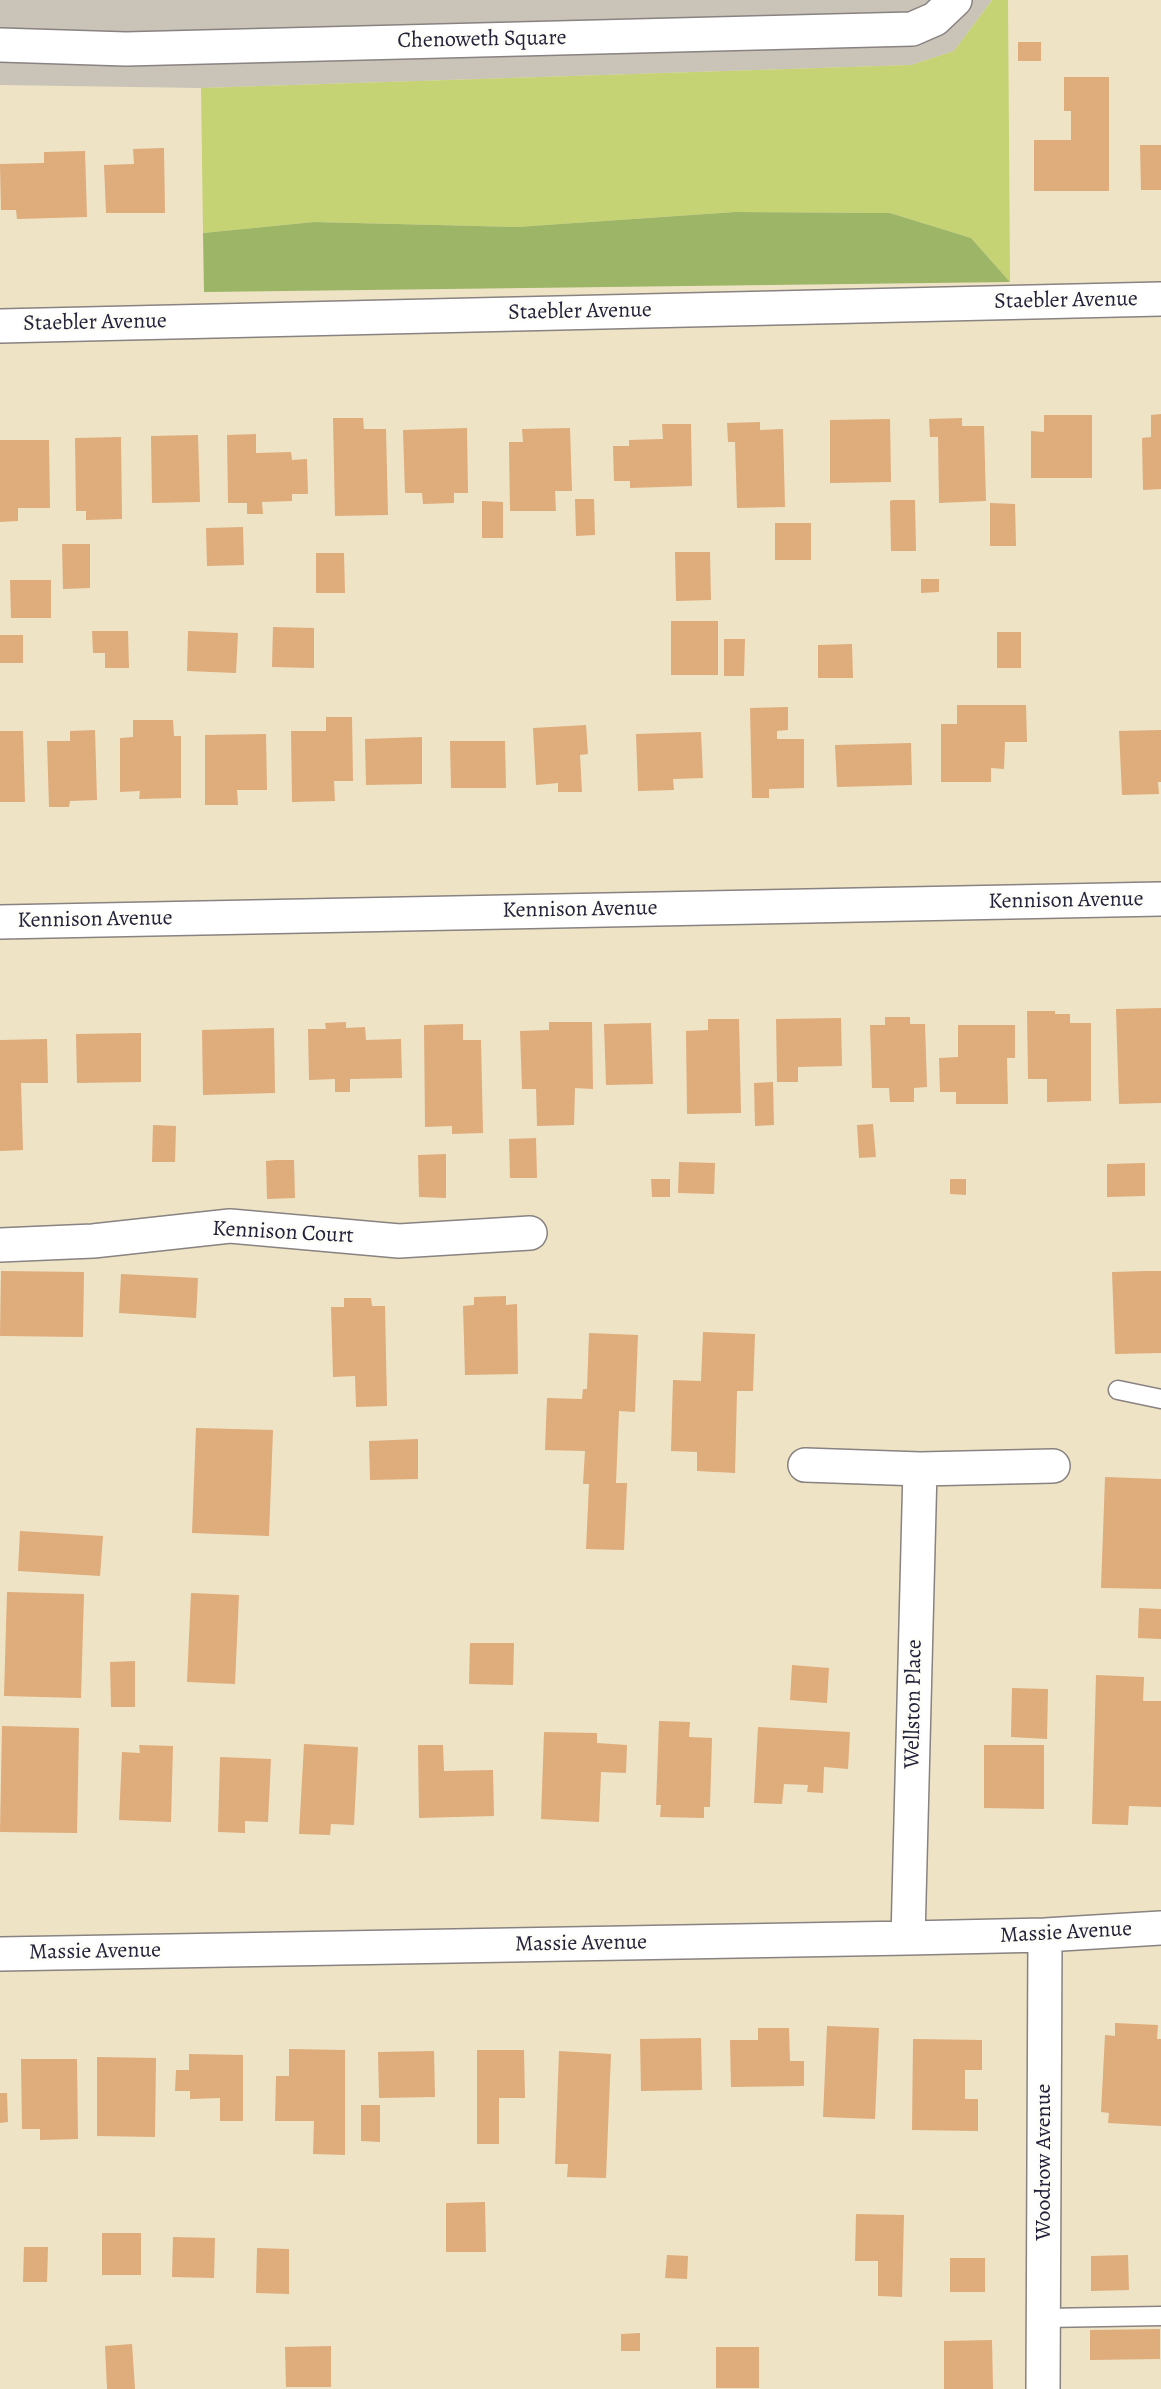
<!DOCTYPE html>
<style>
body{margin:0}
canvas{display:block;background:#eee3c4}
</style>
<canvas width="1161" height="2389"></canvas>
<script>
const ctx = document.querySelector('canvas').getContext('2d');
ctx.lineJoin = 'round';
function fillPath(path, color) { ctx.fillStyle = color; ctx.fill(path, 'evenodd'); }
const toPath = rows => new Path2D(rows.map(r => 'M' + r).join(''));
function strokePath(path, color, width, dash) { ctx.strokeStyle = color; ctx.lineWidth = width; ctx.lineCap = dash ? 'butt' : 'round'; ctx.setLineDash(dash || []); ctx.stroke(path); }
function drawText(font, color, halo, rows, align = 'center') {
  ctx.font = font + ' Alegreya,serif'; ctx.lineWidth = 5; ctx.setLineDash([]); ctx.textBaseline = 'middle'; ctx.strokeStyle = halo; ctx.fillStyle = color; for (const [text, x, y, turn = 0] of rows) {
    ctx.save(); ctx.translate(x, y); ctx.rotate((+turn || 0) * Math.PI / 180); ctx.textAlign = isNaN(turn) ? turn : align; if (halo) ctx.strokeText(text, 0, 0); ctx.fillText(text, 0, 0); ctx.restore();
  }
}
const industrial = toPath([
 [0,0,992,0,954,51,911,65,201,88,0,85]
]);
const green = toPath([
 [992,0,1008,0,1010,282,971,238,890,213,735,212,517,227,314,222,203,233,201,88,911,65,954,51]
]);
const forest = toPath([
 [735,212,890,213,971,238,1010,282,204,292,203,233,314,222,517,227]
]);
const building = toPath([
 [1018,42,1041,42,1041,61,1018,61],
 [1064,77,1109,77,1109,191,1034,191,1034,140,1071,140,1071,111,1064,111],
 [1140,145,1161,145,1161,190,1141,190],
 [164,148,165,213,106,213,104,165,134,164,133,149],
 [85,151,87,217,17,219,16,210,1,210,0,164,44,163,44,152],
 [1161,414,1161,489,1143,490,1142,438,1151,437,1151,415],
 [1044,415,1092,415,1092,478,1031,478,1031,431,1044,432],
 [333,418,363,418,364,429,386,429,388,515,335,516],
 [962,418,962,426,984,426,986,501,939,503,938,437,930,437,929,419],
 [890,419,891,482,830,483,830,420],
 [760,422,760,430,783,429,785,507,737,508,735,442,728,442,727,423],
 [662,424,691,424,692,486,630,488,630,481,614,481,613,446,629,446,629,440,663,439],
 [467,428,468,493,454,493,454,503,423,504,422,493,405,493,403,430],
 [570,428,572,491,555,491,556,511,510,511,509,442,523,442,522,429],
 [256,434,256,453,291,452,292,460,307,459,308,494,292,494,292,501,262,502,263,514,247,514,247,503,228,503,227,435],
 [198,435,200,502,152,503,151,436],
 [121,437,122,519,86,520,86,511,76,511,75,438],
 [0,440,49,440,50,508,18,508,18,521,0,522],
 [575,499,594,499,595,535,576,536],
 [893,500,915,500,916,551,891,551,890,501],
 [482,501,503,502,503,538,482,538],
 [990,503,1015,504,1016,546,990,546],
 [775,523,811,523,811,560,775,560],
 [243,527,244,565,207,566,206,528],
 [62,544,90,544,90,588,63,589],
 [675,552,710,552,711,600,676,601],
 [316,553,344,553,345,593,316,593],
 [921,579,939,579,939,592,921,593],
 [10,580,51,580,51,618,11,618],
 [671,621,718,621,718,675,671,675],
 [273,627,314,628,314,668,272,667],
 [92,631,128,631,129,668,105,668,105,653,93,653],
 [188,631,238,633,236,673,187,671],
 [997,632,1021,632,1021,668,997,668],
 [0,635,23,635,23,663,0,663],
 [724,639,745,639,744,676,724,676],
 [852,644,853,678,818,678,818,645],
 [957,705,1026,705,1027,742,1005,742,1004,769,991,768,991,782,941,782,941,724,957,724],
 [788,707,788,730,777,731,777,739,804,739,804,788,769,789,769,798,752,798,750,708],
 [326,717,352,717,353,781,334,781,335,801,292,802,291,731,326,731],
 [133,720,173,720,174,736,181,736,181,798,139,799,140,791,120,792,120,738,133,737],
 [586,725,588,754,580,755,582,792,558,792,558,783,536,785,533,728],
 [95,730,97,800,70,801,69,807,49,807,47,741,70,741,70,731],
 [1161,730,1161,782,1158,782,1159,794,1122,795,1119,731],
 [0,731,23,731,25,802,0,802],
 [701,732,703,778,673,779,674,790,638,791,636,734],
 [266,734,267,790,237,790,238,805,205,805,205,735],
 [422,737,422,784,366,785,365,739],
 [450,741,505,741,506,788,451,788],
 [911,743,912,785,837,787,835,745],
 [1161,1008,1161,1103,1119,1104,1116,1009],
 [1027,1011,1055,1011,1055,1014,1070,1014,1070,1023,1091,1023,1091,1101,1047,1102,1047,1079,1028,1079],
 [885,1017,910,1017,910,1024,925,1024,927,1087,914,1088,914,1102,890,1102,889,1088,872,1088,870,1025,885,1025],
 [841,1018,842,1066,798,1067,798,1082,777,1082,776,1019],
 [708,1019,739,1019,741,1113,687,1114,686,1031,708,1030],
 [346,1022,346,1028,365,1027,366,1040,401,1039,402,1078,350,1079,350,1092,335,1092,335,1079,309,1080,308,1029,326,1029,325,1023],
 [549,1022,592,1022,593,1089,575,1088,574,1125,537,1126,536,1089,522,1089,520,1031,549,1030],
 [651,1023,653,1084,606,1085,604,1024],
 [463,1024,463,1040,481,1040,483,1133,452,1134,452,1126,425,1127,424,1025],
 [958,1025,1015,1025,1015,1058,1007,1058,1008,1104,956,1104,956,1092,940,1092,939,1058,958,1057],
 [274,1028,275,1093,203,1095,202,1030],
 [141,1033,141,1082,77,1083,76,1034],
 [47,1039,48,1083,21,1083,23,1150,0,1151,0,1040],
 [773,1082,774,1125,755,1126,754,1083],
 [873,1124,876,1157,859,1158,857,1125],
 [153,1125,176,1126,175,1162,152,1162],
 [536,1138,537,1178,510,1178,509,1139],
 [446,1154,446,1198,419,1197,418,1155],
 [276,1160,294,1160,295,1198,267,1199,266,1161],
 [679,1162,715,1163,714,1194,678,1193],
 [1145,1163,1145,1196,1107,1197,1107,1164],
 [651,1179,670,1179,670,1197,652,1197],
 [950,1179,966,1179,966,1195,950,1194],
 [1,1271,84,1272,83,1337,0,1336],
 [1147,1271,1161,1271,1161,1353,1115,1354,1112,1272],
 [121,1274,198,1278,196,1318,119,1313],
 [506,1296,506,1305,517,1304,518,1374,465,1375,463,1306,474,1305,474,1297],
 [344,1298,371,1298,372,1306,385,1306,387,1406,356,1407,355,1376,333,1377,331,1307,344,1307],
 [703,1332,755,1334,753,1391,737,1391,735,1473,697,1471,697,1452,671,1451,673,1380,701,1381],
 [589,1333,638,1335,635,1412,619,1411,616,1483,627,1483,624,1550,586,1549,589,1484,583,1484,585,1451,545,1450,547,1398,582,1399,583,1389,587,1389],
 [196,1428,273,1430,269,1536,192,1533],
 [418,1439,418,1479,370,1480,369,1441],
 [1105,1477,1161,1479,1161,1589,1101,1588],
 [20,1531,103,1536,100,1576,18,1571],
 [7,1592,84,1594,81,1698,4,1696],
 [191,1593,239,1595,235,1684,187,1682],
 [1139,1608,1161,1609,1161,1639,1138,1638],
 [470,1643,514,1643,513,1685,469,1684],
 [135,1661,135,1707,111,1707,110,1662],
 [792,1665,829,1668,827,1703,790,1700],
 [1096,1675,1144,1677,1143,1701,1161,1701,1161,1807,1129,1806,1128,1825,1092,1824],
 [1012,1688,1048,1689,1047,1739,1011,1737],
 [659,1721,690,1722,689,1737,712,1738,710,1807,704,1807,704,1818,660,1817,661,1805,656,1805],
 [2,1726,79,1728,77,1833,0,1832],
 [758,1727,850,1732,848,1769,824,1767,823,1793,807,1792,808,1785,784,1784,782,1804,754,1803],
 [544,1732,597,1733,597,1743,627,1745,626,1773,601,1772,599,1822,541,1819],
 [304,1744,358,1747,354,1825,331,1824,330,1835,299,1834],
 [139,1745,173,1746,171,1822,119,1820,122,1752,140,1753],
 [418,1745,443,1745,444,1771,493,1770,494,1816,419,1818],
 [984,1745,1044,1745,1044,1809,984,1808],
 [220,1757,271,1759,268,1822,245,1821,245,1833,218,1832],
 [1115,2023,1158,2025,1157,2039,1161,2039,1161,2126,1108,2123,1109,2113,1101,2112,1105,2035,1115,2036],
 [827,2026,879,2028,875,2119,823,2117],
 [758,2028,789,2028,790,2061,804,2061,804,2086,731,2087,730,2040,758,2040],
 [701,2038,702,2090,641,2091,640,2039],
 [913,2039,982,2040,982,2070,965,2070,965,2099,978,2099,978,2131,912,2130],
 [289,2049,345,2050,345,2155,313,2154,314,2121,275,2121,276,2076,289,2076],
 [477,2050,524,2050,525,2098,499,2098,499,2144,477,2144],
 [434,2051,435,2097,379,2098,378,2052],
 [559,2051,611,2054,606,2178,567,2177,568,2164,555,2164],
 [189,2054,243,2055,243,2121,220,2121,220,2098,190,2099,190,2091,175,2091,176,2070,189,2070],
 [97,2057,156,2058,155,2137,97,2136],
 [21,2059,77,2059,78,2139,40,2140,40,2129,22,2129],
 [0,2093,7,2093,8,2122,0,2123],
 [361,2105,380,2105,380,2142,361,2141],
 [485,2202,486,2252,446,2252,446,2203],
 [856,2214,904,2215,902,2297,878,2296,878,2261,855,2261],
 [102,2233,141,2233,141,2275,102,2275],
 [173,2237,215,2238,214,2278,172,2277],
 [24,2247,48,2247,47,2282,23,2282],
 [257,2248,289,2249,289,2294,256,2293],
 [667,2255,688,2256,687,2279,665,2278],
 [1128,2255,1129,2290,1091,2291,1091,2256],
 [950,2258,985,2258,985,2292,950,2292],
 [1160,2329,1160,2359,1090,2360,1090,2330],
 [640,2333,640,2351,621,2351,621,2334],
 [992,2340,993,2389,944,2389,944,2341],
 [132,2344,135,2389,107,2389,105,2346],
 [331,2346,331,2387,286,2387,285,2347],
 [716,2347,759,2347,759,2388,716,2388]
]);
const service = toPath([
 [1118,1390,1161,1399],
 [1045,2318,1161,2316]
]);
const minor = toPath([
 [0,45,126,49,912,29,935,19,955,0],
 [0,326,1161,299],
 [0,922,1161,899],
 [0,1245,93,1241,230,1226,399,1241,530,1233],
 [805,1465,920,1469,1053,1466],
 [908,1938,920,1469],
 [0,1954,908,1938,1045,1935,1161,1928],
 [1043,2389,1045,1935]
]);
const streetNames = [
 ["Chenoweth Square",482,40,-1],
 ["Staebler Avenue",1066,301,-1],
 ["Staebler Avenue",580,312,-1],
 ["Staebler Avenue",95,323,-1],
 ["Kennison Avenue",1066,901,-1],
 ["Kennison Avenue",580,910,-1],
 ["Kennison Avenue",95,920,-1],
 ["Kennison Court",283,1233,3],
 ["Wellston Place",914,1704,-89],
 ["Massie Avenue",1066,1933,-3],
 ["Massie Avenue",581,1944,-1],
 ["Massie Avenue",95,1952,-1],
 ["Woodrow Avenue",1045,2162,-90]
];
fillPath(industrial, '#c9c3b8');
fillPath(green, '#c5d374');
fillPath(forest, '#9cb566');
fillPath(building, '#dfac7c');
strokePath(service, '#888280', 21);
strokePath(minor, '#888280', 36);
strokePath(service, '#fff', 18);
strokePath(minor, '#fff', 33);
drawText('22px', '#22223b', '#fdfcf7', streetNames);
</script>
